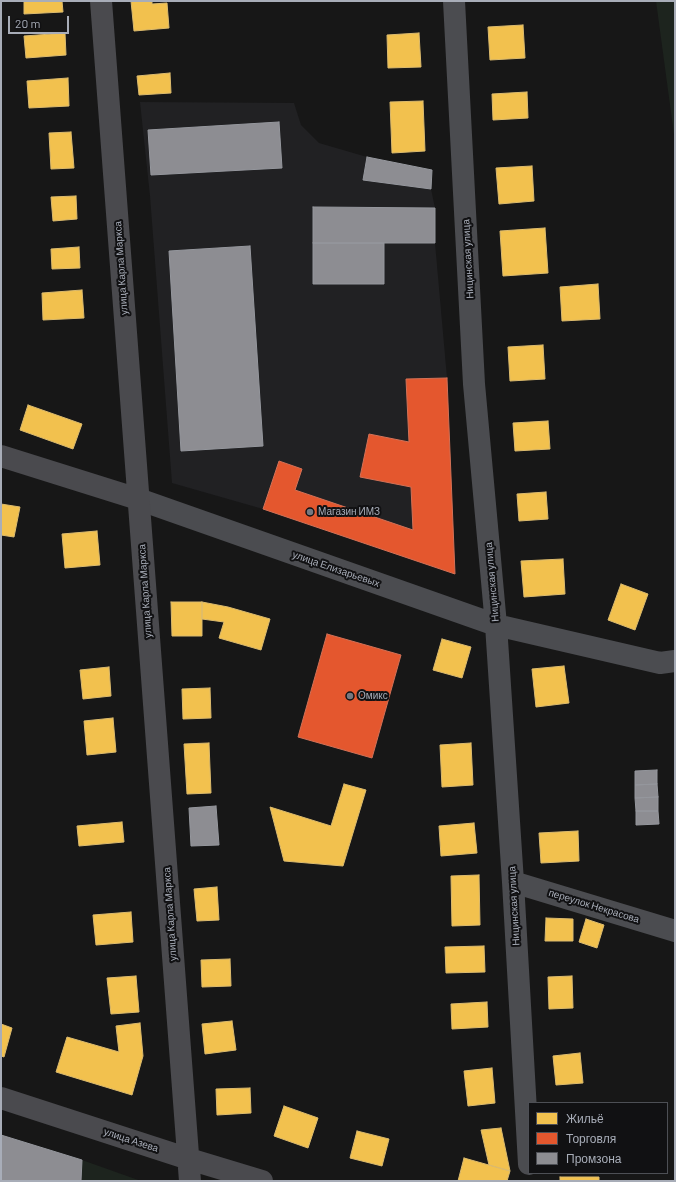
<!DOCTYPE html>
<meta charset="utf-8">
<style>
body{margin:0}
#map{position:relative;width:676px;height:1182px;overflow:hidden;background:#171717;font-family:Barlow,sans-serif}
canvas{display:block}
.frame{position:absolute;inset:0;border:2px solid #a8adb8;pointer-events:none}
.legend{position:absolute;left:528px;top:1102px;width:140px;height:72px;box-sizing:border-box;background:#111113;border:1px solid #4d4f55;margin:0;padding:5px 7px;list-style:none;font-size:12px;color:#a8adb8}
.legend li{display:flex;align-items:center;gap:8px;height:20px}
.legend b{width:20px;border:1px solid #4d4f55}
.scale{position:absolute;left:8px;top:16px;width:61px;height:18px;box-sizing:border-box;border:2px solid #a8adb8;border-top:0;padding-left:5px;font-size:12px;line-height:14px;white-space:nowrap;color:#a8adb8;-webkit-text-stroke:3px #111113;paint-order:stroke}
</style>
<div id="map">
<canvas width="676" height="1182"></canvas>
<div class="frame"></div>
<ul class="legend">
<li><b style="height:11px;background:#f2c14e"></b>Жильё</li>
<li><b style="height:11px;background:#e4572e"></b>Торговля</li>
<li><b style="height:11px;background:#8d8d92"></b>Промзона</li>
</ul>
<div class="scale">20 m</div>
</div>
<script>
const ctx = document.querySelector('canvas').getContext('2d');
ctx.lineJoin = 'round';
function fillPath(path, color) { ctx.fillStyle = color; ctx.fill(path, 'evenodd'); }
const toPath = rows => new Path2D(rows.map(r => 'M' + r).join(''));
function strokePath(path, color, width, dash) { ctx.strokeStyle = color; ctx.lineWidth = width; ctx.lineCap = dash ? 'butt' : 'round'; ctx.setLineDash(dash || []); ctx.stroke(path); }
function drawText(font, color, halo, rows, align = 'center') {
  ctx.font = font + ' Barlow,sans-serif'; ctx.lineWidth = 4; ctx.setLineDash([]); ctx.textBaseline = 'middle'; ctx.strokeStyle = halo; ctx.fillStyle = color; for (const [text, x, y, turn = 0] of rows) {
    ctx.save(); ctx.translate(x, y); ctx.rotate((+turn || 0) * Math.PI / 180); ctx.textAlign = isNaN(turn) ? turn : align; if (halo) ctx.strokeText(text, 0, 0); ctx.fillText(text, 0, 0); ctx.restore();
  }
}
const built = toPath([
 [140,102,294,103,301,125,319,143,367,157,432,170,431,189,435,208,435,243,447,378,455,574,263,509,172,483,150,196]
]);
const green = toPath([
 [656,1,675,1,675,142],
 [82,1160,141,1181,81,1181]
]);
const homes = toPath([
 [24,1,62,1,63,12,24,14,24,1],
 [131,1,152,1,152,4,167,3,169,28,134,31,131,1],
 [523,25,525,58,490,60,488,27,523,25],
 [65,33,66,55,26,58,24,36,65,33],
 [419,33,421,67,388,68,387,35,419,33],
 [170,73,171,93,139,95,137,76,170,73],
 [68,78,69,106,29,108,27,81,68,78],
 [527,92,528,118,493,120,492,94,527,92],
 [423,101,425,151,392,153,390,102,423,101],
 [71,132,74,168,51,169,49,133,71,132],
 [532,166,534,201,499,204,496,168,532,166],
 [76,196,77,219,53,221,51,197,76,196],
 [545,228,548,273,503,276,500,231,545,228],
 [79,247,80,268,52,269,51,249,79,247],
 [598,284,600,319,562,321,560,287,598,284],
 [82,290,84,318,43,320,42,293,82,290],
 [543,345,545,379,510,381,508,347,543,345],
 [28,405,82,424,73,449,20,430,28,405],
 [548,421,550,449,515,451,513,423,548,421],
 [546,492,548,519,519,521,517,494,546,492],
 [1,504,20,507,14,537,1,535,1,504],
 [97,531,100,565,65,568,62,534,97,531],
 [563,559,565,594,524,597,521,561,563,559],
 [621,584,648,594,635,630,608,620,621,584],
 [171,602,202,602,202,636,172,636,171,602],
 [202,602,228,607,270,619,261,650,219,638,224,622,202,619,202,602],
 [442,639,471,647,462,678,433,670,442,639],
 [564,666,569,703,536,707,532,669,564,666],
 [109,667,111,696,83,699,80,670,109,667],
 [210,688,211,718,183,719,182,689,210,688],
 [113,718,116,752,87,755,84,721,113,718],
 [209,743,211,793,187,794,184,744,209,743],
 [471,743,473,785,442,787,440,745,471,743],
 [344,784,366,790,343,866,284,861,270,807,331,826,344,784],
 [122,822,124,842,79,846,77,826,122,822],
 [474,823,477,853,441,856,439,826,474,823],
 [578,831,579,861,541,863,539,833,578,831],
 [479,875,480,925,452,926,451,876,479,875],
 [217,887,219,920,197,921,194,889,217,887],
 [131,912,133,942,96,945,93,915,131,912],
 [546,918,573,919,573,941,545,941,546,918],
 [586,919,604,925,597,948,579,942,586,919],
 [484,946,485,972,446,973,445,947,484,946],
 [230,959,231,986,202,987,201,960,230,959],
 [136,976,139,1012,111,1014,107,978,136,976],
 [572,976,573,1008,549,1009,548,977,572,976],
 [487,1002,488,1027,452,1029,451,1004,487,1002],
 [232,1021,236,1050,205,1054,202,1024,232,1021],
 [140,1023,143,1056,132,1095,56,1072,67,1037,119,1052,116,1026,140,1023],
 [1,1024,12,1028,4,1057,1,1056,1,1024],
 [580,1053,583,1083,556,1085,553,1056,580,1053],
 [492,1068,495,1103,468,1106,464,1071,492,1068],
 [250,1088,251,1113,217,1115,216,1089,250,1088],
 [284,1106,318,1118,308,1148,274,1136,284,1106],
 [501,1128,510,1171,489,1165,481,1130,501,1128],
 [357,1131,389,1139,382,1166,350,1158,357,1131],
 [464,1158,510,1171,507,1181,458,1181,464,1158],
 [560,1177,599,1177,599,1181,560,1181,560,1177]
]);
const shops = toPath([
 [447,378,455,574,263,509,279,461,302,469,295,490,413,530,411,487,360,477,369,434,409,442,406,379,447,378],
 [327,634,401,655,372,758,298,737,327,634]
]);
const industry = toPath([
 [279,122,282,168,151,175,148,130,279,122],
 [367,157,432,170,431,189,363,180,367,157],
 [313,207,435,208,435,243,313,243,313,207],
 [313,243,384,243,384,284,313,284,313,243],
 [250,246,263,446,181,451,169,251,250,246],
 [657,770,657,784,635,785,635,771,657,770],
 [657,784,658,797,635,798,635,785,657,784],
 [658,797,658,811,636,811,635,798,658,797],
 [216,806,219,845,191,846,189,808,216,806],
 [636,811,658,811,659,824,636,825,636,811],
 [1,1135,82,1160,81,1181,1,1181,1,1135]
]);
const street = toPath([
 [454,1,474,384,496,625,513,882,529,1164],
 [138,499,496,625,660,663,675,661],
 [513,882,675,931]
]);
const secondary = toPath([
 [101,1,190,1181],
 [1,456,138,499],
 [1,1098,189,1159,262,1181]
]);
const markers = [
 [310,512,4,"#757880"],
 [350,696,4,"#757880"]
];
const streetNames = [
 ["Ницинская улица",468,259,-93],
 ["улица Карла Маркса",121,268,-94],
 ["улица Елизарьевых",336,569,19],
 ["Ницинская улица",492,582,-95],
 ["улица Карла Маркса",145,591,-94],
 ["Ницинская улица",514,906,-93],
 ["переулок Некрасова",594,906,17],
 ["улица Карла Маркса",170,914,-94],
 ["улица Азева",131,1140,18]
];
const poiNames = [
 ["Магазин ИМЗ",318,512],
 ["Омикс",358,696]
];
fillPath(built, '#212123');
fillPath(green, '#1d241e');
fillPath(homes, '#f2c14e');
strokePath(homes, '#dcbb6e', 1);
fillPath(shops, '#e4572e');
strokePath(shops, '#d27157', 1);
fillPath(industry, '#8d8d92');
strokePath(industry, '#95979d', 1);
strokePath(street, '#4b4c50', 22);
strokePath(secondary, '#4a4a4e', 22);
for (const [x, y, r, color] of markers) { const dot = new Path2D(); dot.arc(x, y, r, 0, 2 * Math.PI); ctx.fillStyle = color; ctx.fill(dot); strokePath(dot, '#111113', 1.5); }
drawText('10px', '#a8adb8', '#111113', streetNames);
drawText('10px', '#a8adb8', '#111113', poiNames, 'left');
</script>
